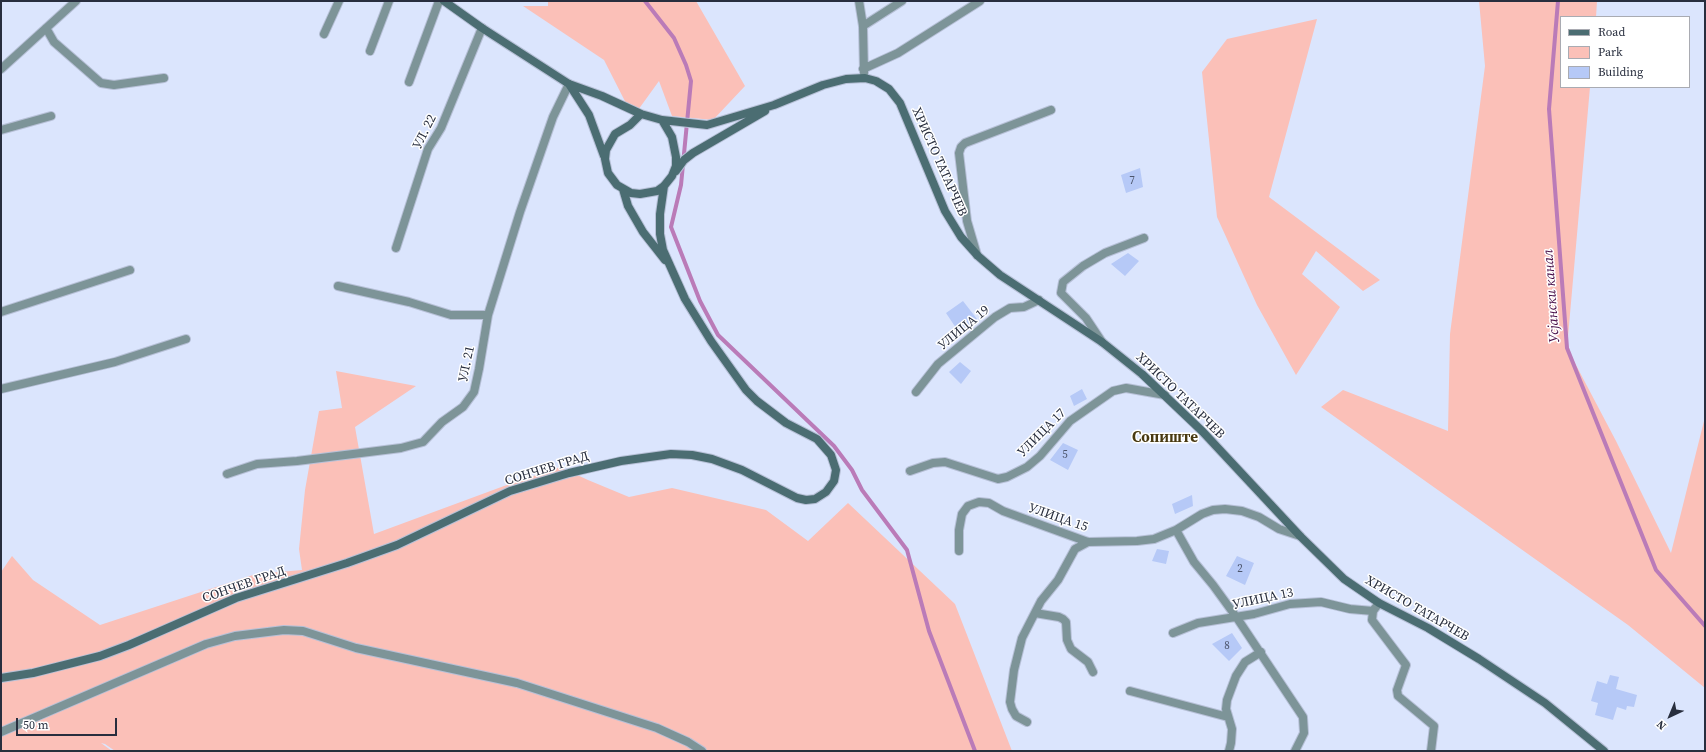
<!DOCTYPE html>
<meta charset="utf-8">
<style>
body{margin:0}
#map{position:relative;width:1706px;height:752px;overflow:hidden;background:#dbe5fd;font-family:"Source Serif 4",serif}
canvas{display:block}
.frame{position:absolute;inset:0;border:2px solid #282e3e;pointer-events:none}
.legend{position:absolute;left:1560px;top:16px;width:130px;height:72px;box-sizing:border-box;background:#fff;border:1px solid #a9abb2;margin:0;padding:5px 7px;list-style:none;font-size:12px;color:#282e3e}
.legend li{display:flex;align-items:center;gap:8px;height:20px}
.legend b{width:20px;border:1px solid #a9abb2}
.north{position:absolute;left:1650px;top:696px;width:40px;height:40px;-webkit-text-stroke:3px #fff;paint-order:stroke;rotate:224deg;font-size:11px;font-weight:700;line-height:16px;text-align:center;color:#282e3e}
.north::after{content:'';display:block;margin:auto;width:14px;height:18px;background:#282e3e;clip-path:polygon(50% 0,100% 100%,50% 72%,0 100%)}
.scale{position:absolute;left:16px;top:718px;width:101px;height:18px;box-sizing:border-box;border:2px solid #282e3e;border-top:0;padding-left:5px;font-size:12px;line-height:14px;white-space:nowrap;color:#282e3e;-webkit-text-stroke:3px #fff;paint-order:stroke}
</style>
<div id="map">
<canvas width="1706" height="752"></canvas>
<div class="frame"></div>
<ul class="legend">
<li><b style="height:5px;background:#4b6d72"></b>Road</li>
<li><b style="height:11px;background:#fbc0b8"></b>Park</li>
<li><b style="height:11px;background:#b6c9f7"></b>Building</li>
</ul>
<div class="north">N</div>
<div class="scale">50 m</div>
</div>
<script>
const ctx = document.querySelector('canvas').getContext('2d');
ctx.lineJoin = 'round';
function fillPath(path, color) { ctx.fillStyle = color; ctx.fill(path, 'evenodd'); }
const toPath = rows => new Path2D(rows.map(r => 'M' + r).join(''));
function strokePath(path, color, width, dash) { ctx.strokeStyle = color; ctx.lineWidth = width; ctx.lineCap = dash ? 'butt' : 'round'; ctx.setLineDash(dash || []); ctx.stroke(path); }
function drawText(font, color, halo, rows, align = 'center') {
  ctx.font = font + ' "Source Serif 4",serif'; ctx.lineWidth = 3; ctx.setLineDash([]); ctx.textBaseline = 'middle'; ctx.strokeStyle = halo; ctx.fillStyle = color; for (const [text, x, y, turn = 0] of rows) {
    ctx.save(); ctx.translate(x, y); ctx.rotate((+turn || 0) * Math.PI / 180); ctx.textAlign = isNaN(turn) ? turn : align; if (halo) ctx.strokeText(text, 0, 0); ctx.fillText(text, 0, 0); ctx.restore();
  }
}
const green = toPath([
 [548,1,696,1,745,86,713,120,672,116,659,81,633,117,604,60,523,6,548,6],
 [1479,1,1597,1,1596,17,1561,17,1561,87,1590,87,1567,348,1616,441,1671,553,1705,417,1705,688,1628,625,1321,407,1343,390,1448,431,1450,334,1485,66],
 [1317,19,1269,197,1380,280,1363,291,1316,251,1302,274,1340,307,1296,375,1257,305,1217,217,1202,72,1227,39],
 [336,371,416,386,355,427,374,534,504,486,560,467,588,480,629,497,672,488,766,510,808,541,848,503,955,604,1012,751,115,751,105,744,101,743,112,751,1,751,1,572,12,556,33,580,100,625,256,574,302,570,299,549,305,490,319,411,342,408]
]);
const stream = toPath([
 [645,1,674,38,686,65,691,81,681,185,671,227,700,301,718,335,834,446,852,470,862,490,907,550,929,631,975,751],
 [1558,1,1549,109,1567,348,1656,570,1705,626]
]);
const building = toPath([
 [1140,168,1143,187,1126,193,1121,175],
 [1128,253,1139,261,1125,276,1111,264],
 [963,301,977,319,960,334,946,313],
 [960,362,971,371,961,384,949,372],
 [1082,389,1087,399,1074,406,1070,396],
 [1063,443,1078,450,1068,470,1050,460],
 [1192,495,1193,506,1175,514,1172,504],
 [1157,549,1169,551,1166,564,1152,561],
 [1237,556,1254,563,1245,585,1226,576],
 [1232,633,1242,648,1229,661,1212,644],
 [1610,675,1619,677,1616,689,1637,695,1634,707,1627,706,1626,710,1617,707,1613,720,1595,715,1598,703,1591,701,1597,681,1607,684]
]);
const street = toPath([
 [859,1,863,26,864,73],
 [863,26,902,1],
 [46,28,54,42,101,83,114,85,164,78],
 [324,34,339,1],
 [370,51,389,1],
 [1,69,76,1],
 [863,69,898,53,980,1],
 [409,82,439,1],
 [1,130,51,116],
 [396,248,428,149,441,128,482,28],
 [977,255,967,221,959,153,961,147,965,143,1051,110],
 [338,286,409,302,451,315,488,315],
 [1,312,130,270],
 [1102,342,1086,318,1061,293,1063,282,1083,266,1105,253,1144,238],
 [1,389,115,362,186,339],
 [916,392,938,364,995,317,1010,308,1024,307,1039,300],
 [910,471,933,463,945,462,998,479,1007,477,1027,467,1040,456,1070,421,1113,391,1126,388,1165,395],
 [227,474,257,464,297,461,401,448,423,442,442,422,463,407,474,392,479,369,488,315,520,212,553,117,569,84],
 [1176,530,1194,562,1213,585,1237,618,1303,717,1304,733,1295,751],
 [959,551,959,530,962,514,968,506,979,502,989,503,1003,511,1088,542,1137,541,1154,539,1176,530,1202,514,1213,510,1225,509,1242,511,1259,517,1279,529,1300,536],
 [1373,611,1372,620,1406,665,1397,690,1398,696,1434,726,1431,751],
 [1035,613,1059,617,1063,619,1066,622,1067,640,1071,649,1088,662,1093,672],
 [1173,633,1198,623,1254,614,1290,604,1321,602,1350,609,1373,611,1379,603],
 [1130,691,1228,717],
 [1027,722,1016,716,1012,709,1010,702,1014,670,1022,638,1041,601,1058,580,1075,549,1088,542],
 [1,732,206,644,235,636,284,630,303,631,356,648,517,683,657,728,688,742,702,751],
 [1229,751,1231,743,1232,729,1226,709,1227,700,1236,676,1245,662,1261,652]
]);
const secondary = toPath([
 [444,1,482,28,569,84,602,96,641,114],
 [569,84,589,115,604,156],
 [641,114,662,120,672,137,676,157,676,166,672,176,664,186,657,191,640,194,631,193,617,185,608,173,605,159,606,150,615,134,630,125,641,114],
 [662,120,707,125,774,105,823,85,846,79,865,78,876,81,889,89,900,103,945,211,961,237,978,256,1000,275,1102,342,1142,374,1203,432,1300,536,1344,579,1379,603,1428,628,1479,659,1545,703,1604,751],
 [676,171,684,160,693,153,765,111],
 [623,189,628,206,643,232,665,260],
 [1,678,33,673,100,656,129,645,236,598,347,563,397,545,510,491,569,473,621,461,671,454,692,455,712,459,742,470,797,498,806,500,815,499,826,492,834,481,836,470,831,455,817,439,786,423,757,401,746,390,711,341,685,299,663,250,660,234,660,214,664,186]
]);
const numberNames = [
 ["7",1132,181],
 ["5",1065,455],
 ["2",1240,569],
 ["8",1227,646]
];
const streetNames = [
 ["УЛ. 22",425,132,-63],
 ["ХРИСТО ТАТАРЧЕВ",939,162,66],
 ["УЛИЦА 19",964,328,-39],
 ["УЛ. 21",467,364,-78],
 ["ХРИСТО ТАТАРЧЕВ",1180,396,44],
 ["УЛИЦА 17",1042,433,-45],
 ["СОНЧЕВ ГРАД",547,469,-17],
 ["УЛИЦА 15",1058,518,19],
 ["СОНЧЕВ ГРАД",244,585,-19],
 ["УЛИЦА 13",1263,599,-12],
 ["ХРИСТО ТАТАРЧЕВ",1417,609,30]
];
const waterNames = [
 ["Усјански канал",1552,296,-94]
];
const quarterNames = [
 ["Сопиште",1165,438]
];
fillPath(green, '#fbc0b8');
strokePath(stream, '#ba7bb8', 4);
fillPath(building, '#b6c9f7');
strokePath(street, '#b7c0d7', 10);
strokePath(secondary, '#b7c0d7', 10);
strokePath(street, '#7d9498', 8);
strokePath(secondary, '#4b6d72', 8);
drawText('11px', '#4c556c', null, numberNames);
drawText('13px', '#282e3e', '#fff', streetNames);
drawText('italic 14px', '#470c47', '#fff', waterNames);
drawText('bold 15px', '#483911', '#fff', quarterNames);
</script>
